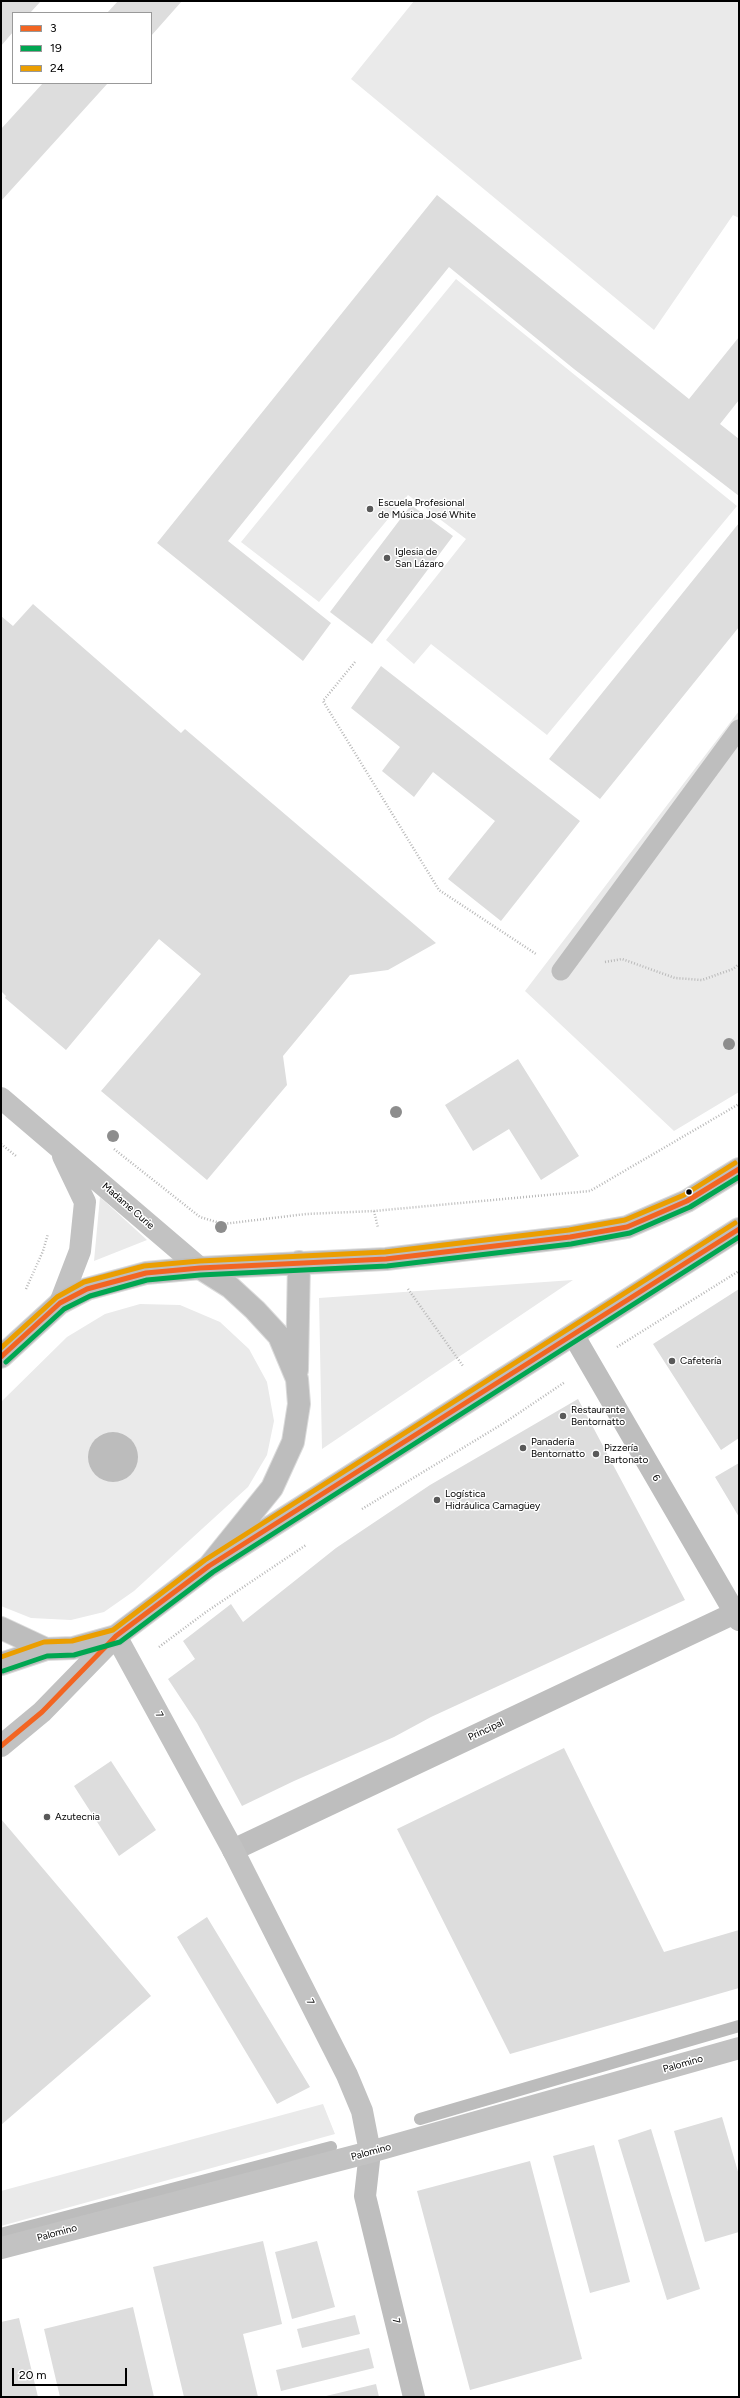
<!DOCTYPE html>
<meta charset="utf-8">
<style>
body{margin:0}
#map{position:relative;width:740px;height:2398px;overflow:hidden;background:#fff;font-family:Figtree,sans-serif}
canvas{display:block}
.frame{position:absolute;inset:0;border:2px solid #000;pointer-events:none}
.legend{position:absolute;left:12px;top:12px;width:140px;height:72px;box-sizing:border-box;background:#fff;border:1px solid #999;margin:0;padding:5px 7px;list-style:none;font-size:12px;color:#000}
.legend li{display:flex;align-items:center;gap:8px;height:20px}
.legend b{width:20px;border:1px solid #999}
.scale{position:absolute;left:12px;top:2368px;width:115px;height:18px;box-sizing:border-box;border:2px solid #000;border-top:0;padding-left:5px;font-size:12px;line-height:14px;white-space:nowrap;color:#000;-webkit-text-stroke:3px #fff;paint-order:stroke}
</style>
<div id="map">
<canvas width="740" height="2398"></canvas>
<div class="frame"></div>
<ul class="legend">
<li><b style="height:5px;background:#f26522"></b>3</li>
<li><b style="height:5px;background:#00a651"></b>19</li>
<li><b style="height:5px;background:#eb9e00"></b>24</li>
</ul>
<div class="scale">20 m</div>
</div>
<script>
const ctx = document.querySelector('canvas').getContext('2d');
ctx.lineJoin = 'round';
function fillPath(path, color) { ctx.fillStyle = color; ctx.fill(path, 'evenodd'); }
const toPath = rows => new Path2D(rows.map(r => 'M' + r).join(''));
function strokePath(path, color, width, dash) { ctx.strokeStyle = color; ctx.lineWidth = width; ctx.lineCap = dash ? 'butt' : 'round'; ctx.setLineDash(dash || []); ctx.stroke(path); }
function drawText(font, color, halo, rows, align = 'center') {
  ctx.font = font + ' Figtree,sans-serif'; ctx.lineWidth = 3; ctx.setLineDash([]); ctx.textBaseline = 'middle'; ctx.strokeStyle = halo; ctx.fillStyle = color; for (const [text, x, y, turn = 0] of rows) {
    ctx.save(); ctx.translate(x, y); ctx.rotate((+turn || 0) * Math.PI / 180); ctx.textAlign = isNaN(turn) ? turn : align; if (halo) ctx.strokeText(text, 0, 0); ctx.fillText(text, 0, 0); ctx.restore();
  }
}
const green = toPath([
 [414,1,739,1,739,218,733,215,654,330,351,79],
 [456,279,737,506,547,735,431,644,414,664,386,640,466,539,408,495,319,602,241,542],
 [739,711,739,1092,674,1131,525,991],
 [100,1197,147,1240,94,1261],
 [573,1280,322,1449,319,1298],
 [140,1304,180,1305,220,1322,249,1349,267,1382,274,1421,267,1455,248,1487,134,1591,104,1612,71,1620,31,1618,1,1606,1,1402,67,1337,105,1314],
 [323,2104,335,2134,1,2226,1,2191]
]);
const water = toPath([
 '88 1457a25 25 0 1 1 50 0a25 25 0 1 1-50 0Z'
]);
const stream = toPath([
 [420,2119,739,2026],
 [1,2234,331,2147]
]);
const building = toPath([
 [1,1,41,1,30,13,13,13,13,32,1,46],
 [118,1,182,1,151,36,151,13,107,13],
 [43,83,108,83,1,201,1,129],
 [437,195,689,399,739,337,739,400,720,424,739,439,739,496,574,369,449,267,228,541,331,623,303,661,157,543],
 [411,505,453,536,372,644,330,612],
 [739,523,739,627,600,799,549,759],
 [33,604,181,733,185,729,436,943,388,970,350,975,283,1056,287,1085,207,1180,101,1091,201,974,159,939,66,1050,5,998,6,996,1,991,1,616,13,626],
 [381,666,580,821,501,921,448,879,495,821,433,772,414,797,382,771,400,747,351,708],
 [518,1059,579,1156,541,1180,509,1129,473,1151,445,1105],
 [739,1289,739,1438,721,1450,653,1344],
 [578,1399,685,1600,431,1717,394,1737,294,1781,242,1806,197,1723,168,1679,195,1659,183,1641,231,1604,243,1622,336,1548,430,1485],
 [739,1463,739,1517,715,1477],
 [564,1748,664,1952,739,1930,739,1988,510,2054,397,1829],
 [111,1761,156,1830,119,1856,74,1786],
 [1,1819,151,1996,1,2125],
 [207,1917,310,2087,277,2104,177,1937],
 [722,2117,739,2175,739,2232,705,2242,674,2131],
 [651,2129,700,2289,667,2300,618,2140],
 [594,2145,630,2282,590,2293,553,2156],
 [530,2161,582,2359,470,2390,417,2191],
 [263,2241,282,2324,243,2334,258,2397,184,2397,153,2267],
 [317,2241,335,2307,292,2319,275,2252],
 [133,2307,154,2397,60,2397,44,2329],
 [355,2315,360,2334,302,2348,297,2329],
 [19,2318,38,2397,1,2397,1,2322],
 [369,2348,374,2368,281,2391,276,2370],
 [376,2384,379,2397,326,2397,326,2396]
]);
const path = toPath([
 [355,662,323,701,439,890,536,954],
 [605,962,622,959,675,978,702,980,733,969,739,964],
 [1,1144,16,1156],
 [114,1149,200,1217,223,1224,306,1214,374,1211,590,1191,739,1104],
 [374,1211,378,1228],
 [26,1289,43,1251,48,1234],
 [408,1289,463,1366],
 [617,1347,739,1271],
 [362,1509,504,1423,565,1382],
 [159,1647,206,1612,306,1545]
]);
const lane = toPath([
 [561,971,739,729]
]);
const street = toPath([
 [574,1336,739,1620],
 [233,1850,739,1611],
 [370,2152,365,2196,414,2397]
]);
const secondary = toPath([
 [1,1098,200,1268],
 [60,1303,80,1251,85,1202,63,1156],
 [1,1746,42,1712,116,1636,233,1850,347,2075,362,2111,370,2152],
 [1,2248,370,2152,739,2048]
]);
const primary = toPath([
 [1,1357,60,1303,87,1289,146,1273,200,1268,386,1259,570,1237,627,1227,687,1201,739,1169],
 [297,1370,299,1262],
 [209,1566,739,1229],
 [1,1628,46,1649,73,1648,116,1636,209,1566,272,1488,293,1442,299,1404,297,1379,279,1336,255,1310,230,1287,200,1268],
 [1,1664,46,1649]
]);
const bus1 = toPath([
 [1,1357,60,1303,87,1289,146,1273,200,1268,386,1259,570,1237,627,1227,687,1201,739,1169],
 [1,1746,42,1712,116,1636,209,1566,739,1229]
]);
const bus2 = toPath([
 [6,1362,64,1309,90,1296,147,1280,200,1275,387,1266,571,1244,630,1233,690,1207,739,1177],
 [3,1671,47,1656,74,1655,120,1642,213,1572,739,1237]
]);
const bus3 = toPath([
 [1,1348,57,1297,84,1282,144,1266,200,1261,385,1252,569,1230,625,1220,684,1195,735,1163],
 [1,1657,44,1642,72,1641,113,1630,205,1560,735,1223]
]);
const trees = [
 [729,1044],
 [396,1112],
 [113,1136],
 [221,1227]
];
const markers = [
 [370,509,4,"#595959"],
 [387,558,4,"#595959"],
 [689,1192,3.5,"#000"],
 [672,1361,4,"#595959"],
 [563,1416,4,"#595959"],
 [523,1448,4,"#595959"],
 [596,1454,4,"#595959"],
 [437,1500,4,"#595959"],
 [47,1817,4,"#595959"]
];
const poiNames = [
 ["Escuela Profesional",378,503],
 ["de Música José White",378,515],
 ["Iglesia de",395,552],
 ["San Lázaro",395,564],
 ["Cafetería",680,1361],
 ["Restaurante",571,1410],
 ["Bentornatto",571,1422],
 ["Panadería",531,1442],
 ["Bentornatto",531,1454],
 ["Pizzería",604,1448],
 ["Bartonato",604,1460],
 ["Logística",445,1494],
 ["Hidráulica Camagüey",445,1506],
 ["Azutecnia",55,1817]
];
const streetNames = [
 ["Madame Curie",128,1206,41],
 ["6",656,1478,60],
 ["7",159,1715,61],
 ["Principal",486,1730,-25],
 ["7",310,2002,63],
 ["Palomino",683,2064,-16],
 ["Palomino",371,2152,-15],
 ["Palomino",57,2233,-15],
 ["7",396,2321,76]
];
fillPath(green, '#eaeaea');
fillPath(water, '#bcbcbc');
strokePath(stream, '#bcbcbc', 12);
fillPath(building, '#ddd');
strokePath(primary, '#dbdbdb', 24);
strokePath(path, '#b8b8b8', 2.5, [1, 2]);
strokePath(lane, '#bebebe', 19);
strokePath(street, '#bebebe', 22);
strokePath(secondary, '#c2c2c2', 22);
strokePath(primary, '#bdbdbd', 22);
strokePath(bus1, '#f26522', 5);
strokePath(bus2, '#00a651', 5);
strokePath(bus3, '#eb9e00', 5);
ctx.fillStyle = '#8d8d8d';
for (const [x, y] of trees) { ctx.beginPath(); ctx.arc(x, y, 6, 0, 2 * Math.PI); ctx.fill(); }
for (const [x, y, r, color] of markers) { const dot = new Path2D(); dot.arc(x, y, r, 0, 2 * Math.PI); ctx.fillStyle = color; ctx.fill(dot); strokePath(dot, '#fff', 1.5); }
drawText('10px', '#000', '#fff', poiNames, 'left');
drawText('10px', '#000', '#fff', streetNames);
</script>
